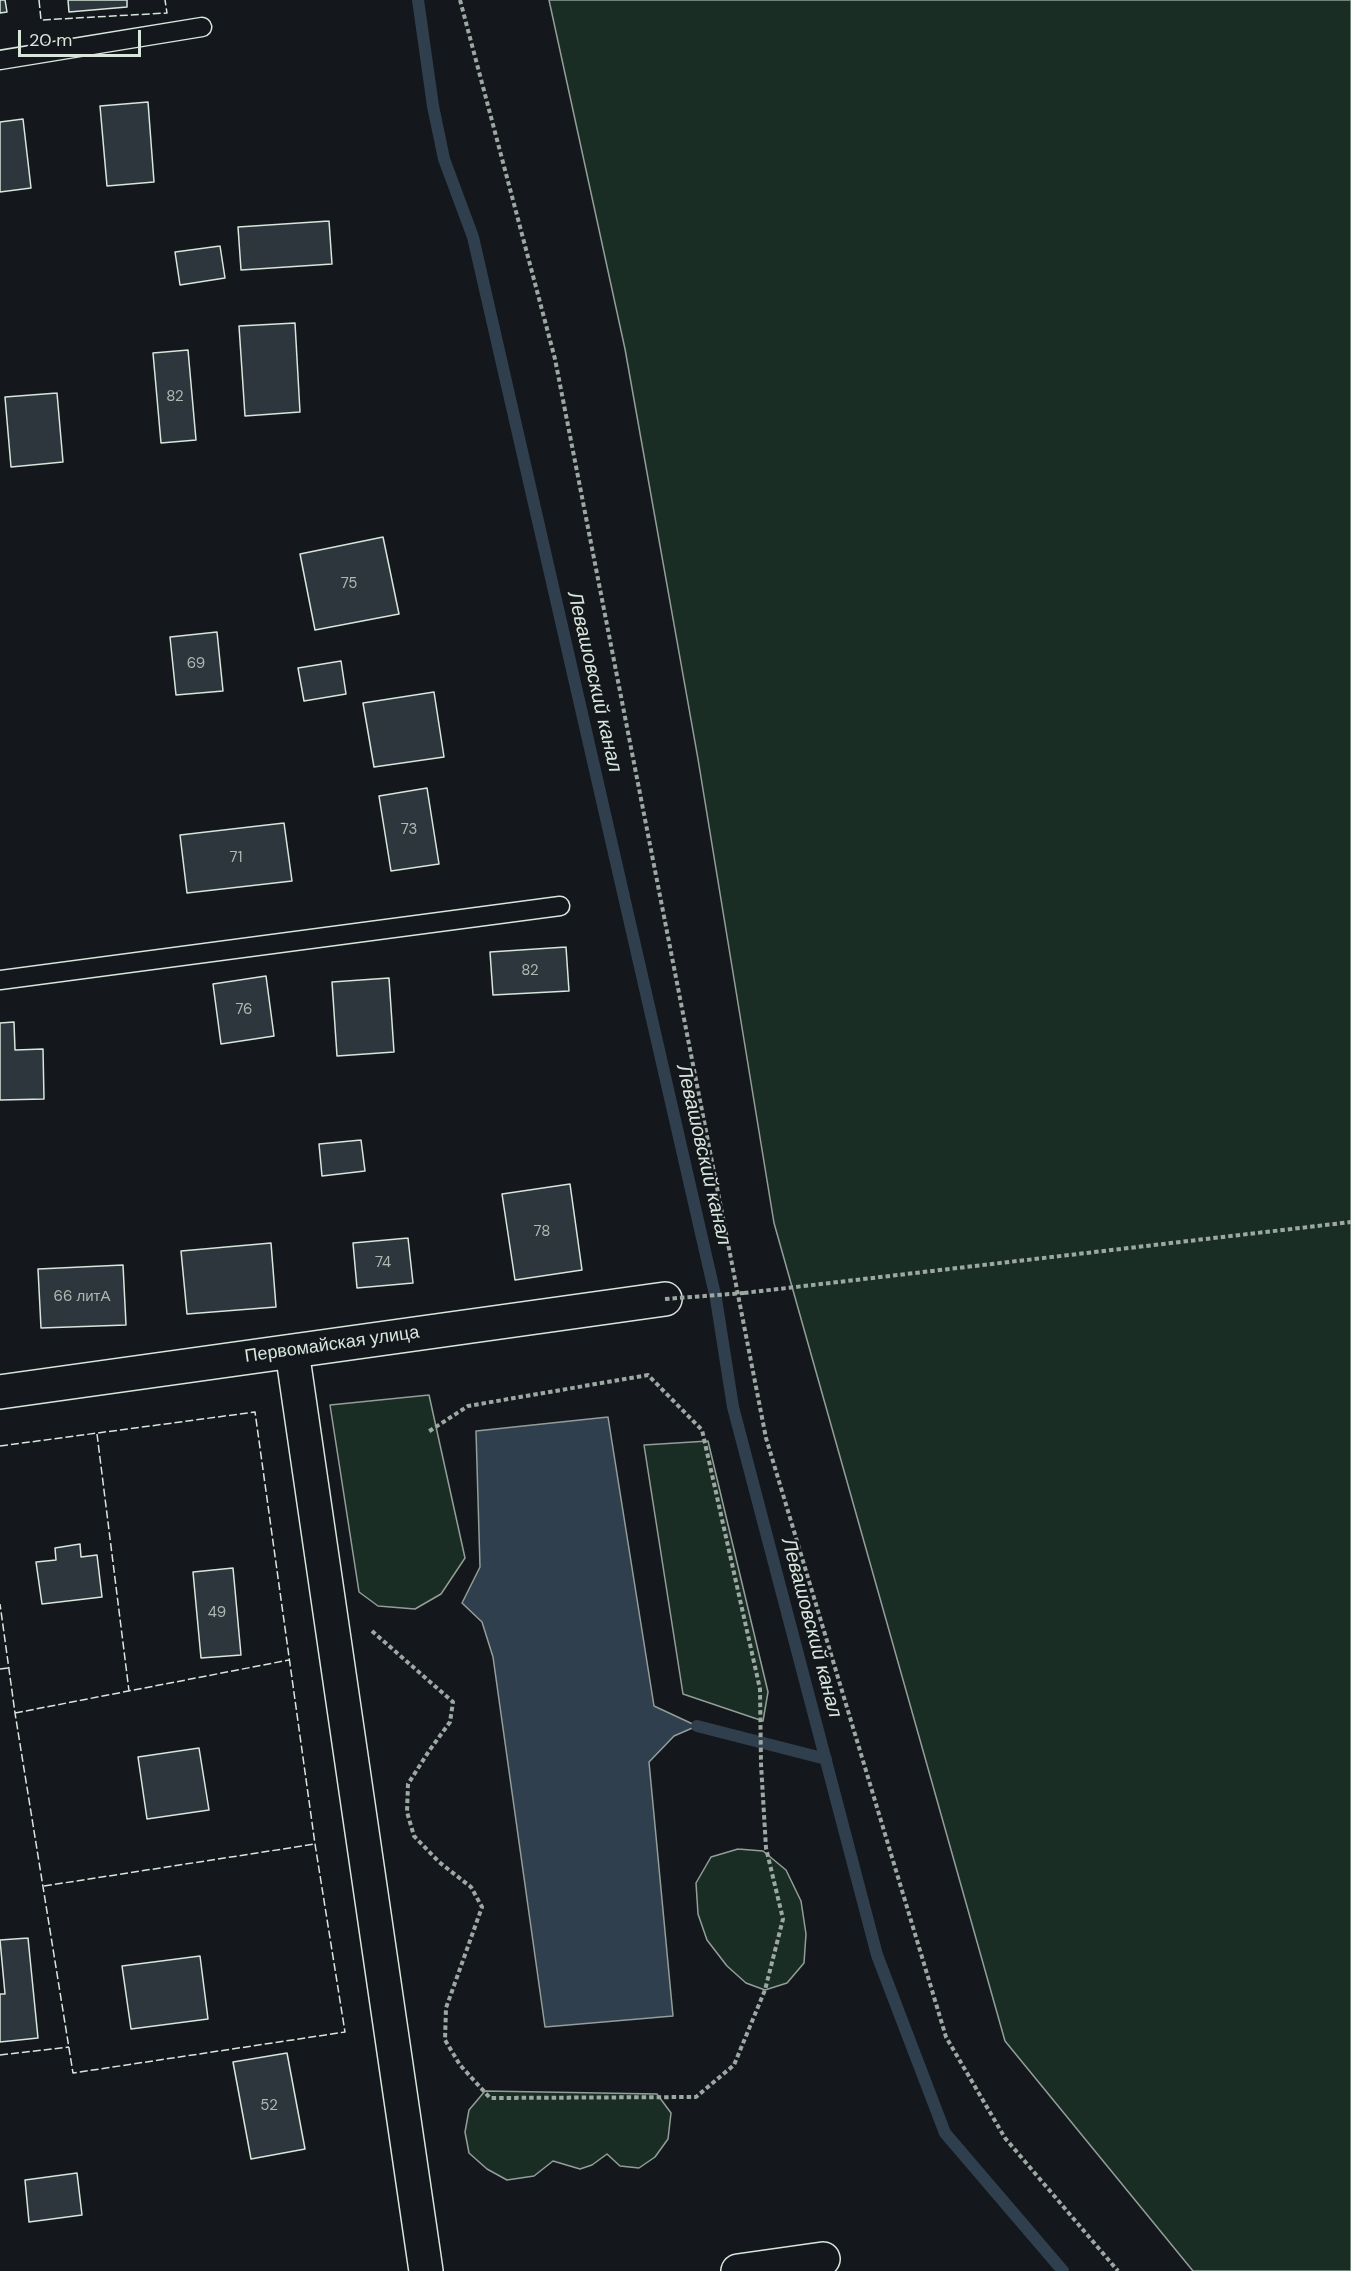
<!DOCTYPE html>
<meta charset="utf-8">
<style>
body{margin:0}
#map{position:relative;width:1351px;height:2271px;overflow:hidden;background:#14181c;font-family:"DM Sans",sans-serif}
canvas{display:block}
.scale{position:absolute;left:18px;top:30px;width:123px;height:27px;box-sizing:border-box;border:3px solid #d8e6dc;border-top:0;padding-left:8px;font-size:18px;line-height:21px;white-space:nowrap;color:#d8e6dc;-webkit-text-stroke:4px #14181c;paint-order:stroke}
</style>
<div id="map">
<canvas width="1351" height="2271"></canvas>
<div class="scale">20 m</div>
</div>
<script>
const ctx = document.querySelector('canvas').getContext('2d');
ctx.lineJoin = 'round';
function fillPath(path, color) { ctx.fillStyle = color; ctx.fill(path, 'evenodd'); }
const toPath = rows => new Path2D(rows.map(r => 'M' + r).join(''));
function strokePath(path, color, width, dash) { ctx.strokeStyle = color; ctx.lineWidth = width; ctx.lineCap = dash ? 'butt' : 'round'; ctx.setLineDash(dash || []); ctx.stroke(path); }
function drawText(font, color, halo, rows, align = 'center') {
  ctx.font = font + ' "DM Sans",sans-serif'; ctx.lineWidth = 4.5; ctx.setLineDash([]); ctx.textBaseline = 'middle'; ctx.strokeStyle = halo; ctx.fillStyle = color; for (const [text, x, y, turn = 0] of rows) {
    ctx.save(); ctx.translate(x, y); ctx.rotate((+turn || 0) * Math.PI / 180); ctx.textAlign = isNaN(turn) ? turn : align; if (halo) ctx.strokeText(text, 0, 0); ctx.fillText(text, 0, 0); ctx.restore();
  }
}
const green = toPath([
 [549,0,1351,0,1351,2271,1193,2271,1005,2041,774,1223,698,759,625,349,549,0],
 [429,1395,465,1558,441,1594,415,1609,378,1606,359,1592,330,1405,429,1395],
 [708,1441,768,1692,763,1721,683,1694,644,1445,708,1441],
 [738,1849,763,1851,786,1870,801,1901,806,1934,804,1963,787,1983,765,1990,746,1983,727,1966,707,1940,698,1914,696,1883,711,1857,738,1849],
 [485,2091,657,2094,671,2113,668,2139,655,2157,639,2168,620,2166,607,2154,592,2165,580,2169,553,2161,534,2176,507,2180,487,2169,469,2153,465,2132,469,2110,485,2091]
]);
const water = toPath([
 [608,1417,654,1706,697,1726,674,1736,649,1762,673,2016,545,2027,493,1657,482,1622,462,1603,480,1567,476,1431,608,1417]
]);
const stream = toPath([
 [418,0,433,106,444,159,473,237,716,1299,733,1407,877,1955,945,2133,1063,2271],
 [697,1726,826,1759]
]);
const building = toPath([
 [0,0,5,0,7,12,0,13,0,0],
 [68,0,127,0,127,7,69,12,68,0],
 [148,102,154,182,107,186,100,106,148,102],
 [23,119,31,188,0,192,0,122,23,119],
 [329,221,332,264,241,270,238,227,329,221],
 [220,246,225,278,180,285,175,252,220,246],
 [295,323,300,412,245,416,239,326,295,323],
 [188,350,196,440,161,443,153,353,188,350],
 [57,393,63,462,11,467,5,397,57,393],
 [383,537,399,614,315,630,300,554,383,537],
 [217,632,223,691,176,695,170,637,217,632],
 [341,661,346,694,304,701,298,668,341,661],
 [434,692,444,757,374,767,363,703,434,692],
 [427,788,439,864,391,871,379,796,427,788],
 [284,823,292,881,187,893,180,835,284,823],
 [566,947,569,991,493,995,490,952,566,947],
 [266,976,274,1036,221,1044,213,984,266,976],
 [389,978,394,1052,337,1056,332,982,389,978],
 [14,1022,15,1050,43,1049,44,1099,0,1100,0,1023,14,1022],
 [361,1140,365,1171,322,1176,319,1144,361,1140],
 [570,1184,582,1270,515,1280,502,1194,570,1184],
 [408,1238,413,1283,357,1288,353,1243,408,1238],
 [271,1243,276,1307,187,1314,181,1251,271,1243],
 [123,1265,126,1325,41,1328,38,1269,123,1265],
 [80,1544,81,1557,97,1555,102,1597,42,1604,36,1562,56,1560,55,1548,80,1544],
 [233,1568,241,1655,201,1658,193,1572,233,1568],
 [199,1748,209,1810,147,1819,138,1757,199,1748],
 [28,1938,38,2038,0,2042,0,1994,5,1994,0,1940,28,1938],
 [200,1956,208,2019,131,2029,122,1966,200,1956],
 [287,2053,305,2149,251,2159,233,2062,287,2053],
 [77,2173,82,2215,29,2222,25,2180,77,2173]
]);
const path = toPath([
 [460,0,555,359,766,1438,946,2037,1005,2138,1118,2271],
 [744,1293,1351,1222],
 [372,1631,453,1702,450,1722,429,1751,408,1784,407,1812,414,1836,439,1862,471,1887,482,1907,446,2008,445,2040,460,2065,490,2098,696,2097,734,2065,765,1990,783,1919,766,1848,761,1764,760,1689,702,1430,648,1375,468,1406,428,1432]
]);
const service = toPath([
 [0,60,202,27],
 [0,980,560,906]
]);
const minor = toPath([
 [292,1351,426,2271],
 [0,1392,665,1299],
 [738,2271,823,2259]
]);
const pathBridge = toPath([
 [665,1299,744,1293]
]);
const fence = toPath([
 [39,0,41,20,167,13,165,0],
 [97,1434,129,1691],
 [0,1446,255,1412,315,1844,345,2032,73,2073,15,1713,0,1604],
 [0,1669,9,1668],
 [15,1713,289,1660],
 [44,1886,315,1844],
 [0,2055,69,2047]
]);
const numberNames = [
 ["82",175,397],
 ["75",349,584],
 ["69",196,664],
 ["73",409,830],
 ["71",236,858],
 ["82",530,971],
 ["76",244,1010],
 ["78",542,1232],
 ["74",383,1263],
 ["66 литА",82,1297],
 ["49",217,1613],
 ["52",269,2106]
];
const streetNames = [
 ["Первомайская улица",332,1345,-8]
];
const waterNames = [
 ["Левашовский канал",594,682,77],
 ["Левашовский канал",703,1155,77],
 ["Левашовский канал",811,1628,75]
];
fillPath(green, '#1a2d24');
strokePath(green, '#939e99', 1.5);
fillPath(water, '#2f3f4d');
strokePath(water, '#939e99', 1.5);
strokePath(stream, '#2f3f4d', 12);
fillPath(building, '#2c363c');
strokePath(building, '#d8e6dc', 1.5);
strokePath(service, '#d8e6dc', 21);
strokePath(minor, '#d8e6dc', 36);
strokePath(path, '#9da8a2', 4, [4.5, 3]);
strokePath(service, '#14181c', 18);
strokePath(minor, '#14181c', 33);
strokePath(pathBridge, '#9da8a2', 4, [4.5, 3]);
strokePath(fence, '#d8e6dc', 1.5, [8, 3]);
drawText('15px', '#adbab4', null, numberNames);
drawText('18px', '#d8e6dc', '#14181c', streetNames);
drawText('italic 20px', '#d8e6dc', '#14181c', waterNames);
</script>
